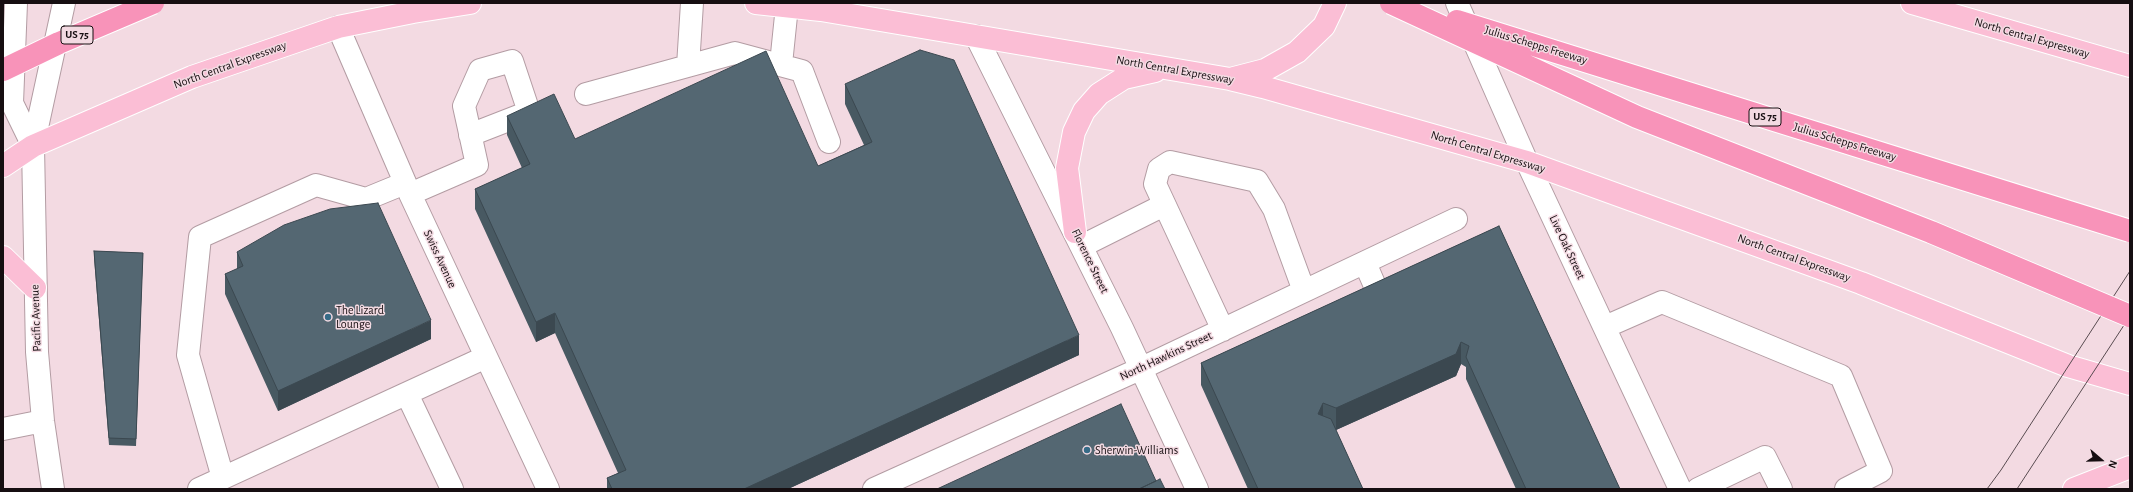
<!DOCTYPE html>
<style>
body{margin:0}
#map{position:relative;width:2133px;height:492px;overflow:hidden;background:#f3dae2;font-family:"Alegreya Sans",sans-serif}
canvas{display:block}
.frame{position:absolute;inset:0;border:4px solid #160e11;pointer-events:none}
.north{position:absolute;left:2081px;top:440px;width:40px;height:40px;-webkit-text-stroke:3px #f3dae2;paint-order:stroke;rotate:110deg;font-size:11px;font-weight:700;line-height:16px;text-align:center;color:#160e11}
.north::after{content:'';display:block;margin:auto;width:14px;height:18px;background:#160e11;clip-path:polygon(50% 0,100% 100%,50% 72%,0 100%)}
</style>
<div id="map">
<canvas width="2133" height="492"></canvas>
<div class="frame"></div>
<div class="north">N</div>
</div>
<script>
const ctx = document.querySelector('canvas').getContext('2d');
ctx.lineJoin = 'round';
const toPath = rows => new Path2D(rows.map(r => 'M' + r).join(''));
function strokePath(path, color, width, dash) { ctx.strokeStyle = color; ctx.lineWidth = width; ctx.lineCap = dash ? 'butt' : 'round'; ctx.setLineDash(dash || []); ctx.stroke(path); }
function fillPath(path, color) { ctx.fillStyle = color; ctx.fill(path, 'evenodd'); }
function drawText(font, color, halo, rows, align = 'center') {
  ctx.font = font + ' "Alegreya Sans",sans-serif'; ctx.lineWidth = 3; ctx.setLineDash([]); ctx.textBaseline = 'middle'; ctx.strokeStyle = halo; ctx.fillStyle = color; for (const [text, x, y, turn = 0] of rows) {
    ctx.save(); ctx.translate(x, y); ctx.rotate((+turn || 0) * Math.PI / 180); ctx.textAlign = isNaN(turn) ? turn : align; if (halo) ctx.strokeText(text, 0, 0); ctx.fillText(text, 0, 0); ctx.restore();
  }
}
const minor = toPath([
 [16,3,12,103,33,146],
 [1457,3,1527,162,1680,489],
 [338,27,410,194,548,489],
 [976,36,1122,328,1197,489],
 [781,64,787,6],
 [688,66,692,3],
 [586,94,735,53,802,71,829,142],
 [410,194,477,165,464,106,480,70,512,61,529,112,470,135],
 [1082,246,1164,205],
 [1365,263,1382,302],
 [1605,327,1662,302,1841,376,1881,471,1846,489],
 [1223,330,1155,184,1159,169,1170,162,1257,181,1274,209,1304,291],
 [407,394,452,489],
 [3,429,43,421],
 [223,478,188,355,200,237,316,185,366,199,405,183],
 [53,489,43,421,37,352,33,146,64,3],
 [199,489,486,357],
 [874,489,1142,368,1456,219],
 [1698,489,1765,457,1781,489]
]);
const major = toPath([
 [756,3,821,10,1230,79,1263,87,1527,162,1861,283,2068,366,2130,384],
 [1912,3,2130,66],
 [1234,78,1265,70,1297,52,1324,26,1335,3],
 [3,166,33,146,192,77,338,27,413,12,470,3],
 [1075,232,1067,168,1074,132,1084,111,1099,94,1124,78,1155,71],
 [3,257,35,288],
 [2074,489,2130,467]
]);
const tram = toPath([
 [1987,489,2001,470,2130,271],
 [2017,489,2130,316]
]);
const highwayBridge = toPath([
 [1391,3,1637,117,1931,232,2130,316],
 [1457,21,2130,231],
 [3,70,59,43,153,3]
]);
const wall = toPath([
 [845,84,1079,355,788,489,607,489,607,478,618,473,555,333,536,342,475,209,475,189,522,168,507,135,507,116,575,139,818,166,864,145,845,104],
 [1499,226,1620,489,1516,489,1466,379,1466,367,1461,364,1456,376,1336,430,1363,489,1248,489,1201,385,1201,363],
 [94,251,143,253,136,446,109,445,94,258],
 [237,252,431,339,278,411,225,294,225,274,237,269]
]);
const shadedWall = toPath([
 [555,313,555,333,536,342,536,322],
 [431,320,431,339,278,411,278,391],
 [1079,335,1079,355,788,489,744,489],
 [1461,342,1461,364,1456,376,1336,430,1336,408],
 [1323,403,1323,426,1318,414]
]);
const building = toPath([
 [920,50,954,60,1079,335,744,489,612,489,607,478,626,470,555,313,536,322,475,189,530,164,507,116,554,94,575,139,766,51,818,166,872,142,845,84,920,50],
 [378,203,431,320,278,391,225,274,243,266,237,252,284,225,330,209,378,203],
 [1499,226,1620,489,1526,489,1466,357,1469,346,1461,342,1456,354,1336,408,1323,403,1318,414,1331,419,1363,489,1258,489,1201,363,1499,226],
 [94,251,143,253,136,439,109,438,94,251],
 [1121,404,1156,481,1139,489,937,489,1121,404],
 [1160,479,1165,489,1139,489,1160,479]
]);
const markers = [
 [328,317,4,"#366b87"],
 [1087,450,4,"#366b87"]
];
const shields = [
 [77,35,32],
 [1765,117,32]
];
const shieldNames = [
 ["US 75",77,35],
 ["US 75",1765,117]
];
const streetNames = [
 ["North Central Expressway",2032,38,16],
 ["Julius Schepps Freeway",1536,45,17],
 ["North Central Expressway",230,65,-20],
 ["North Central Expressway",1175,70,10],
 ["Julius Schepps Freeway",1845,142,17],
 ["North Central Expressway",1488,152,17],
 ["Live Oak Street",1567,247,65],
 ["North Central Expressway",1794,258,20],
 ["Swiss Avenue",440,259,65],
 ["Florence Street",1090,261,64],
 ["Pacific Avenue",36,318,-92],
 ["North Hawkins Street",1166,356,-25]
];
const poiNames = [
 ["The Lizard",336,310],
 ["Lounge",336,324],
 ["Sherwin-Williams",1095,450]
];
strokePath(minor, '#b39ca3', 24);
strokePath(major, '#fff', 24);
strokePath(minor, '#fff', 22);
strokePath(major, '#fbbed5', 22);
strokePath(tram, '#584b50', 1);
strokePath(highwayBridge, '#fff', 24, []);
strokePath(highwayBridge, '#f893b9', 22);
fillPath(wall, '#485962');
fillPath(shadedWall, '#3b4850');
fillPath(building, '#546772');
strokePath(building, '#3b4850', 1);
for (const [x, y, r, color] of markers) { const dot = new Path2D(); dot.arc(x, y, r, 0, 2 * Math.PI); ctx.fillStyle = color; ctx.fill(dot); strokePath(dot, '#f3dae2', 1.5); }
for (const [x, y, w] of shields) { const box = new Path2D(); box.roundRect(x - w / 2, y - 9, w, 18, 3); ctx.fillStyle = '#f3dae2'; ctx.fill(box); strokePath(box, '#160e11', 1); }
drawText('bold 11px', '#160e11', null, shieldNames);
drawText('12px', '#160e11', '#f3dae2', streetNames);
drawText('12px', '#160e11', '#f3dae2', poiNames, 'left');
</script>
